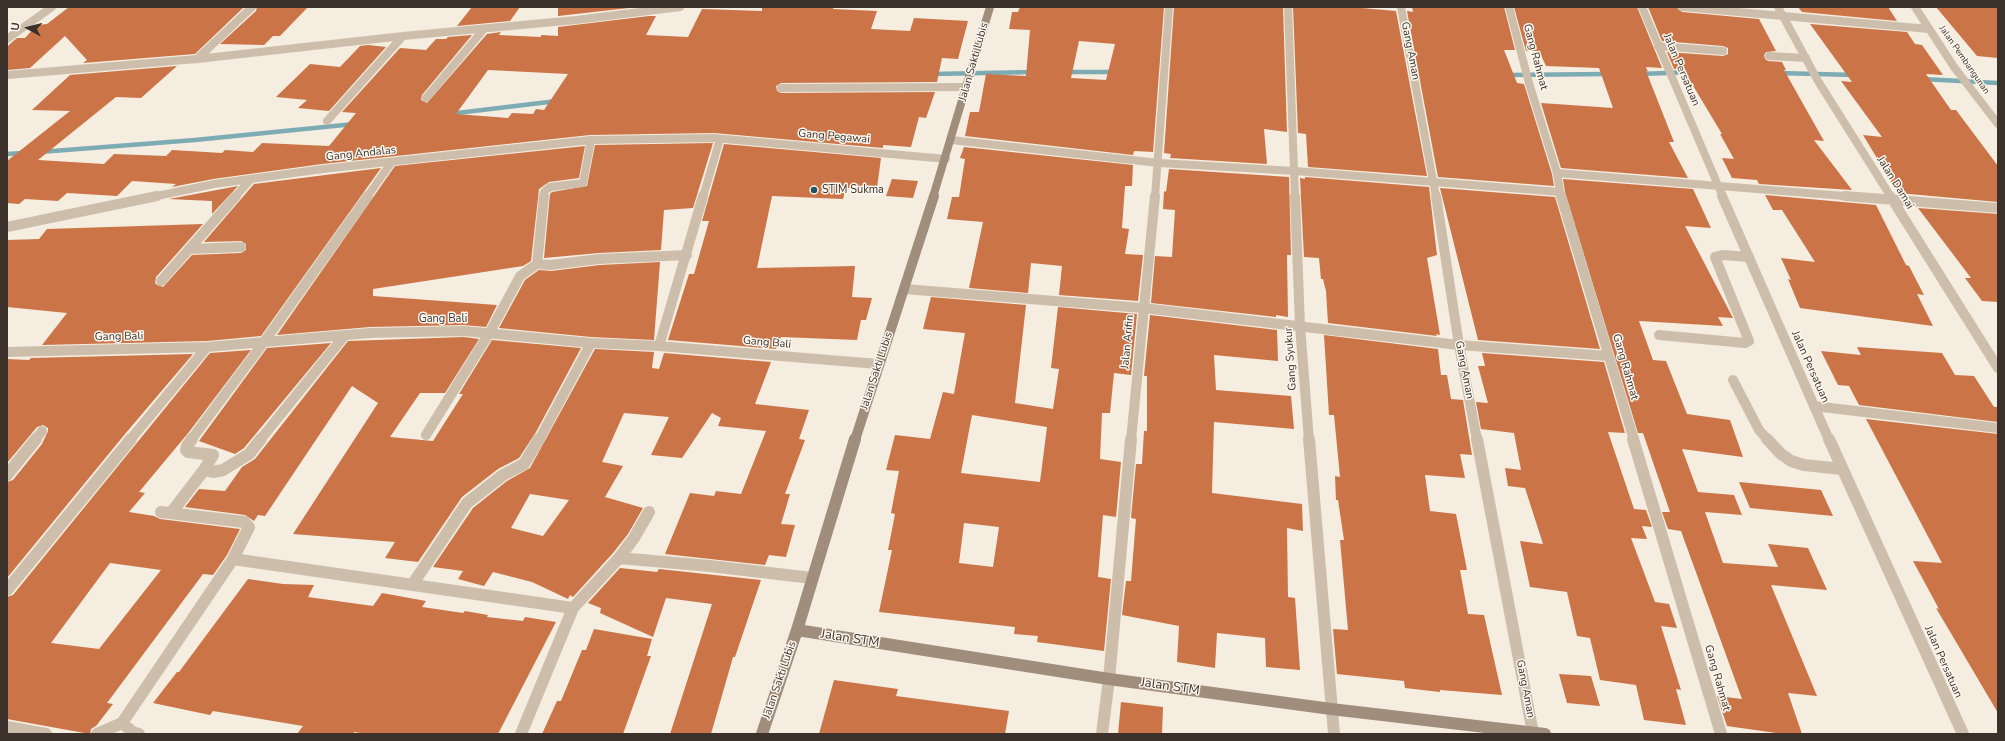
<!DOCTYPE html>
<style>
body{margin:0}
#map{position:relative;width:2005px;height:741px;overflow:hidden;background:#f4ede0;font-family:"Nunito Sans",sans-serif}
canvas{display:block}
.frame{position:absolute;inset:0;border:8px solid #3b312a;pointer-events:none}
.north{position:absolute;left:8px;top:8px;width:40px;height:40px;-webkit-text-stroke:3px #fbf6ed;paint-order:stroke;rotate:277deg;font-size:11px;font-weight:700;line-height:16px;text-align:center;color:#3b312a}
.north::after{content:'';display:block;margin:auto;width:14px;height:18px;background:#3b312a;clip-path:polygon(50% 0,100% 100%,50% 72%,0 100%)}
</style>
<div id="map">
<canvas width="2005" height="741"></canvas>
<div class="frame"></div>
<div class="north">U</div>
</div>
<script>
const ctx = document.querySelector('canvas').getContext('2d');
ctx.lineJoin = 'round';
const toPath = rows => new Path2D(rows.map(r => 'M' + r).join(''));
function strokePath(path, color, width, dash) { ctx.strokeStyle = color; ctx.lineWidth = width; ctx.lineCap = dash ? 'butt' : 'round'; ctx.setLineDash(dash || []); ctx.stroke(path); }
function fillPath(path, color) { ctx.fillStyle = color; ctx.fill(path, 'evenodd'); }
function drawText(font, color, halo, rows, align = 'center') {
  ctx.font = font + ' "Nunito Sans",sans-serif'; ctx.lineWidth = 3; ctx.setLineDash([]); ctx.textBaseline = 'middle'; ctx.strokeStyle = halo; ctx.fillStyle = color; for (const [text, x, y, turn = 0] of rows) {
    ctx.save(); ctx.translate(x, y); ctx.rotate((+turn || 0) * Math.PI / 180); ctx.textAlign = isNaN(turn) ? turn : align; if (halo) ctx.strokeText(text, 0, 0); ctx.fillText(text, 0, 0); ctx.restore();
  }
}
const stream = toPath([
 [1064,72,1115,72],
 [1778,73,1855,75],
 [932,74,1035,72],
 [1640,74,1693,72],
 [1506,75,1609,74],
 [1922,79,1998,83],
 [449,114,557,101],
 [40,152,195,140,354,124],
 [7,154,23,153]
]);
const building = toPath([
 [69,7,244,7,195,54,83,63,87,60,65,36,30,68,7,70,7,47,11,43,17,38,25,38,37,25,47,24],
 [257,7,308,7,280,36,273,36,264,45,220,44,256,11],
 [472,7,520,7,510,21,457,26],
 [558,7,638,7,558,16],
 [762,7,834,7,833,9,877,11,871,29,910,31,914,18,968,21,958,59,942,58,937,82,781,83,776,86,777,91,781,93,935,92,926,118,919,117,911,147,883,145,883,148,714,133,590,135,322,164,213,179,172,187,176,184,132,181,117,196,67,193,58,201,25,199,19,204,7,203,7,161,70,111,32,110,70,75,177,66,141,98,116,97,38,160,104,164,114,154,166,156,172,150,222,153,225,150,253,152,262,143,329,146,356,113,342,112,400,48,426,50,436,39,446,39,448,37,472,35,422,95,421,100,427,103,487,34,501,32,499,35,540,37,542,35,558,36,558,27,649,16,656,16,646,35,688,37,702,9,762,11],
 [488,70,568,74,544,110,536,109,533,114,512,113,508,118,456,114],
 [1020,7,1164,7,1153,152,1134,151,1133,155,965,136,970,112,979,112,986,74,1026,76,1030,30,1009,29,1012,12,1018,12],
 [1079,41,1115,44,1106,80,1071,78],
 [1174,7,1283,7,1287,132,1264,129,1267,164,1170,158,1171,154,1164,153],
 [1293,7,1350,7,1396,11,1427,176,1308,167,1306,134,1298,133],
 [1412,7,1504,7,1515,50,1504,50,1517,83,1524,84,1552,174,1554,186,1438,177,1407,11,1413,12],
 [1514,7,1637,7,1662,68,1646,67,1648,72,1646,71,1674,142,1669,142,1688,178,1561,168,1541,103,1613,108,1599,68,1546,66,1539,51,1526,51],
 [1648,7,1677,8,1682,12,1759,19,1776,51,1766,52,1764,55,1765,59,1768,61,1782,62,1786,70,1784,70,1824,141,1814,140,1852,190,1759,184,1757,180,1732,178,1722,158,1734,159,1720,134,1722,134,1683,69,1674,69,1667,52,1723,56,1728,54,1728,48,1723,46,1662,41],
 [1798,7,1888,7,1897,21,1802,12],
 [1936,7,1998,7,1998,58,1977,56],
 [1810,24,1907,32,1915,44,1922,45,1943,75,1926,74,1951,110,1956,110,1998,166,1998,202,1898,193,1863,135,1882,137,1841,81,1852,82],
 [368,45,386,47,329,111,298,108,307,100,276,97,310,64,340,67,360,46],
 [713,143,693,208,664,210,661,250,599,253,544,258,550,194,552,192,587,186,595,145],
 [724,144,881,158,877,188,846,188,843,199,772,196,757,268,855,266,852,297,872,298,866,320,861,320,857,340,781,337,776,349,668,340,689,274,694,274,709,221,702,221],
 [585,146,579,178,549,182,539,189,531,261,523,266,373,289,373,296,497,305,486,327,464,325,370,327,277,335,395,166],
 [964,147,1133,165,1132,186,1125,186,1122,228,1129,229,1125,254,1143,255,1138,301,1059,295,1062,266,1031,263,1028,293,969,288,983,222,947,219,952,197,959,197,965,159,960,158],
 [381,168,261,336,207,341,42,345,67,313,7,307,7,240,39,239,47,229,203,224,156,277,155,283,157,285,163,287,192,255,241,253,246,250,246,244,241,241,204,242,254,184],
 [1169,169,1289,177,1291,255,1287,255,1288,317,1276,315,1276,317,1151,303,1155,256,1172,257,1175,210,1163,209,1164,191,1166,192],
 [1305,177,1429,187,1437,255,1427,258,1440,335,1436,334,1437,336,1328,323,1326,291,1323,279,1321,279,1319,258,1304,257,1300,178,1305,179],
 [892,179,918,181,913,198,886,196],
 [1563,179,1693,189,1711,228,1685,226,1733,318,1718,317,1723,326,1639,321,1653,360,1666,361,1687,414,1730,420,1743,457,1682,449,1698,492,1734,495,1742,515,1705,512,1723,563,1778,567,1768,544,1808,548,1827,590,1771,585,1817,696,1788,693,1802,734,1783,734,1727,726,1717,696,1742,699,1681,531,1668,529,1662,512,1670,512,1643,433,1638,433,1565,192],
 [238,186,212,214,212,201,169,199],
 [1440,188,1555,197,1600,349,1478,340],
 [1765,195,1876,205,1906,265,1909,266,1924,295,1917,294,1933,326,1800,308,1788,279,1791,280,1781,258,1815,262,1782,210,1773,210],
 [1918,208,1998,214,1998,302,1982,301,1965,278,1971,278],
 [660,262,654,340,591,337,499,328,525,280,539,270,551,271,600,265],
 [931,297,1026,305,1015,403,1053,409,1059,369,1051,368,1058,307,1137,314,1131,375,1114,373,1110,413,1102,413,1100,459,1121,462,1116,517,1103,515,1098,577,1111,579,1104,651,1037,642,1038,636,1014,634,1015,627,879,612,892,550,888,550,895,514,891,513,899,471,886,470,895,435,930,439,943,392,954,394,965,333,923,329],
 [972,415,1047,427,1040,482,961,473],
 [964,523,999,527,993,567,959,563],
 [1150,315,1277,330,1278,361,1214,355,1216,390,1291,396,1294,429,1214,422,1212,493,1302,504,1303,531,1287,528,1288,597,1295,598,1300,670,1266,667,1265,638,1217,633,1215,668,1177,662,1179,626,1122,615,1126,581,1131,581,1136,519,1131,518,1136,464,1142,464,1144,431,1147,431,1147,376,1144,376],
 [1324,335,1438,349,1441,375,1447,375,1451,399,1463,400,1472,455,1460,454,1465,478,1425,475,1430,511,1456,514,1467,570,1460,570,1468,614,1484,615,1502,695,1440,690,1440,692,1405,688,1404,681,1337,674,1333,629,1348,630,1340,540,1344,540,1338,500,1336,500,1335,476,1340,477,1334,415,1329,415],
 [464,337,479,339,445,393,420,393,390,437,433,441,463,394,459,394,492,340,581,348,536,432,519,458,498,469,462,497,418,562,385,558,395,542,293,534,378,403,352,386,265,516,258,515,254,521,245,515,185,507,199,489,225,491,242,467,255,459,348,341],
 [331,343,244,448,235,454,199,441,267,348],
 [1857,347,1942,353,1955,375,1974,376,1994,407,1998,407,1998,422,1859,405,1849,386,1838,385,1821,351,1861,355],
 [595,349,654,352,652,368,659,369,664,353,771,362,755,404,809,410,799,439,805,440,785,494,790,494,781,524,795,525,786,557,769,555,765,565,665,554,690,493,714,496,716,491,741,494,766,431,718,426,721,418,712,413,682,458,651,455,669,417,624,413,602,462,623,466,605,497,643,508,628,534,613,553,573,597,570,595,568,599,532,582,493,572,484,586,458,579,463,571,433,567,473,508,507,481,530,468],
 [530,494,569,500,543,536,511,528],
 [251,350,189,432,139,492,145,493,129,512,154,516,160,519,240,529,227,555,213,575,203,574,107,703,113,704,96,726,91,729,90,734,7,719,7,597,13,595,210,353],
 [110,563,161,570,99,649,51,643],
 [1482,353,1604,362,1625,433,1608,432,1634,509,1646,510,1652,527,1642,526,1647,539,1631,538,1655,602,1669,604,1677,628,1661,626,1681,690,1676,689,1686,725,1644,720,1636,685,1600,680,1590,638,1577,636,1567,592,1530,587,1520,541,1543,544,1525,488,1508,486,1505,468,1521,470,1514,433,1481,429,1476,402,1488,403,1478,366,1485,366],
 [193,354,125,434,7,578,7,482,13,480,42,444,48,431,48,428,43,425,37,427,7,463,7,359,29,360,31,358],
 [1866,419,1998,434,1998,713,1936,608,1939,609,1913,561,1942,563],
 [1739,482,1821,490,1833,516,1750,508],
 [620,568,657,572,659,569,761,580,735,657,733,657,711,734,670,734,712,604,666,598,653,637,600,613,601,608,588,603],
 [248,579,283,584,314,585,308,597,373,606,382,593,426,601,422,607,463,613,465,611,488,615,487,617,523,621,525,617,556,622,498,734,366,734,354,732,353,734,297,734,303,726,213,711,210,715,153,703,177,672,179,672],
 [594,629,652,639,647,656,651,656,623,734,542,734,557,701,561,701,582,650,586,650],
 [1559,674,1591,676,1600,706,1567,703],
 [834,680,898,689,896,696,1009,711,1005,734,819,734],
 [1121,702,1163,707,1162,734,1118,734]
]);
const laneFar2 = toPath([
 [1658,46,1723,51],
 [1769,56,1806,58]
]);
const laneFar1 = toPath([
 [1659,335,1745,343,1749,341,1715,257,1722,255,1749,257],
 [1733,380,1759,430,1768,440]
]);
const lane = toPath([
 [1767,439,1780,453,1791,461,1804,465,1842,469]
]);
const streetFar2 = toPath([
 [1288,7,1295,197],
 [1401,7,1436,197],
 [1509,7,1529,83,1557,173,1561,197],
 [1642,7,1723,197],
 [1682,7,1929,29],
 [1778,7,1818,81,1891,197],
 [1915,7,1954,67,1998,124],
 [7,39,52,7],
 [197,59,252,7],
 [7,75,197,59,403,36,576,20,680,7],
 [781,88,967,87],
 [426,98,484,29],
 [327,121,403,36],
 [951,140,1159,163,1295,171,1560,192],
 [1557,173,1857,197],
 [152,197,214,184,323,169,591,140,714,138,946,159],
 [235,197,251,179],
 [367,197,391,163],
 [544,197,544,192,550,187,583,183,591,140],
 [703,197,720,139],
 [1155,197,1169,7]
]);
const streetFar1 = toPath([
 [1295,196,1300,326,1309,440],
 [1436,196,1459,345,1477,440],
 [1561,196,1634,440],
 [1722,196,1829,440],
 [1845,196,1998,208],
 [1890,196,1998,368],
 [7,227,157,196],
 [189,249,241,247],
 [537,264,550,265,599,259,687,255],
 [161,281,236,196],
 [904,289,1143,308,1459,345,1609,356],
 [659,346,703,196],
 [7,352,207,347,370,333,464,331,591,343,659,346,878,364],
 [1814,406,1998,428],
 [426,435,490,332,520,276,537,264,544,196],
 [35,440,42,431],
 [130,440,207,347],
 [191,440,264,342,368,196],
 [260,440,345,335],
 [539,440,591,343],
 [1131,440,1155,196]
]);
const street = toPath([
 [192,439,187,446,186,450,188,452,213,455,204,470],
 [1309,439,1334,734],
 [1477,439,1533,733],
 [1633,439,1721,734],
 [1829,439,1963,734],
 [7,475,36,439],
 [171,513,204,470,213,472,223,470,249,454,261,439],
 [619,558,710,566,812,578],
 [233,559,573,608],
 [412,585,467,503,503,475,524,464,539,439],
 [7,590,131,439],
 [122,723,134,733,139,734],
 [7,727,46,734],
 [97,734,122,723,233,559,249,527,244,522,161,512],
 [521,734,573,608,619,558,634,538,649,512],
 [1102,734,1109,679,1131,439]
]);
const secondaryFar2 = toPath([
 [933,197,990,7]
]);
const secondaryFar1 = toPath([
 [855,440,934,196]
]);
const secondary = toPath([
 [797,630,1109,679,1331,709,1545,734],
 [762,734,797,630,855,439]
]);
const markers = [
 [814,190,4,"#1d545f"]
];
const farStreetnames = [
 ["Jalan Pembangunan",1964,60,55]
];
const streetNames = [
 ["Gang Aman",1410,51,79],
 ["Gang Rahmat",1535,57,75],
 ["Jalan Sakti Lubis",974,62,-74],
 ["Jalan Persatuan",1681,70,67],
 ["Gang Pegawai",834,137,5],
 ["Gang Andalas",361,154,-6],
 ["Jalan Damai",1895,183,58],
 ["Gang Bali",443,319],
 ["Gang Bali",119,337,-1],
 ["Jalan Arifin",1128,342,-85],
 ["Gang Bali",767,343,5],
 ["Gang Syukur",1291,359,-94],
 ["Gang Rahmat",1625,367,74],
 ["Jalan Persatuan",1810,367,66],
 ["Gang Aman",1464,370,79],
 ["Jalan Sakti Lubis",877,371,-72],
 ["Jalan Persatuan",1943,662,66],
 ["Gang Rahmat",1717,678,74],
 ["Jalan Sakti Lubis",780,680,-71],
 ["Gang Aman",1525,689,79]
];
const poiNames = [
 ["STIM Sukma",822,190]
];
const nearStreetnames = [
 ["Jalan STM",850,639,9],
 ["Jalan STM",1170,687,8]
];
strokePath(stream, '#7dabb3', 4.5);
fillPath(building, '#cb7447');
strokePath(laneFar2, '#cdbeab', 8);
strokePath(laneFar1, '#cdbeab', 10);
strokePath(lane, '#cdbeab', 12);
strokePath(streetFar2, '#cdbeab', 8);
strokePath(streetFar1, '#cdbeab', 10);
strokePath(street, '#cdbeab', 12);
strokePath(secondaryFar2, '#a18d7c', 8);
strokePath(secondaryFar1, '#a18d7c', 10);
strokePath(secondary, '#a18d7c', 12);
for (const [x, y, r, color] of markers) { const dot = new Path2D(); dot.arc(x, y, r, 0, 2 * Math.PI); ctx.fillStyle = color; ctx.fill(dot); strokePath(dot, '#fbf6ed', 1.5); }
drawText('9px', '#3b312a', '#fbf6ed', farStreetnames);
drawText('11px', '#3b312a', '#fbf6ed', streetNames);
drawText('11px', '#3b312a', '#fbf6ed', poiNames, 'left');
drawText('13px', '#3b312a', '#fbf6ed', nearStreetnames);
</script>
